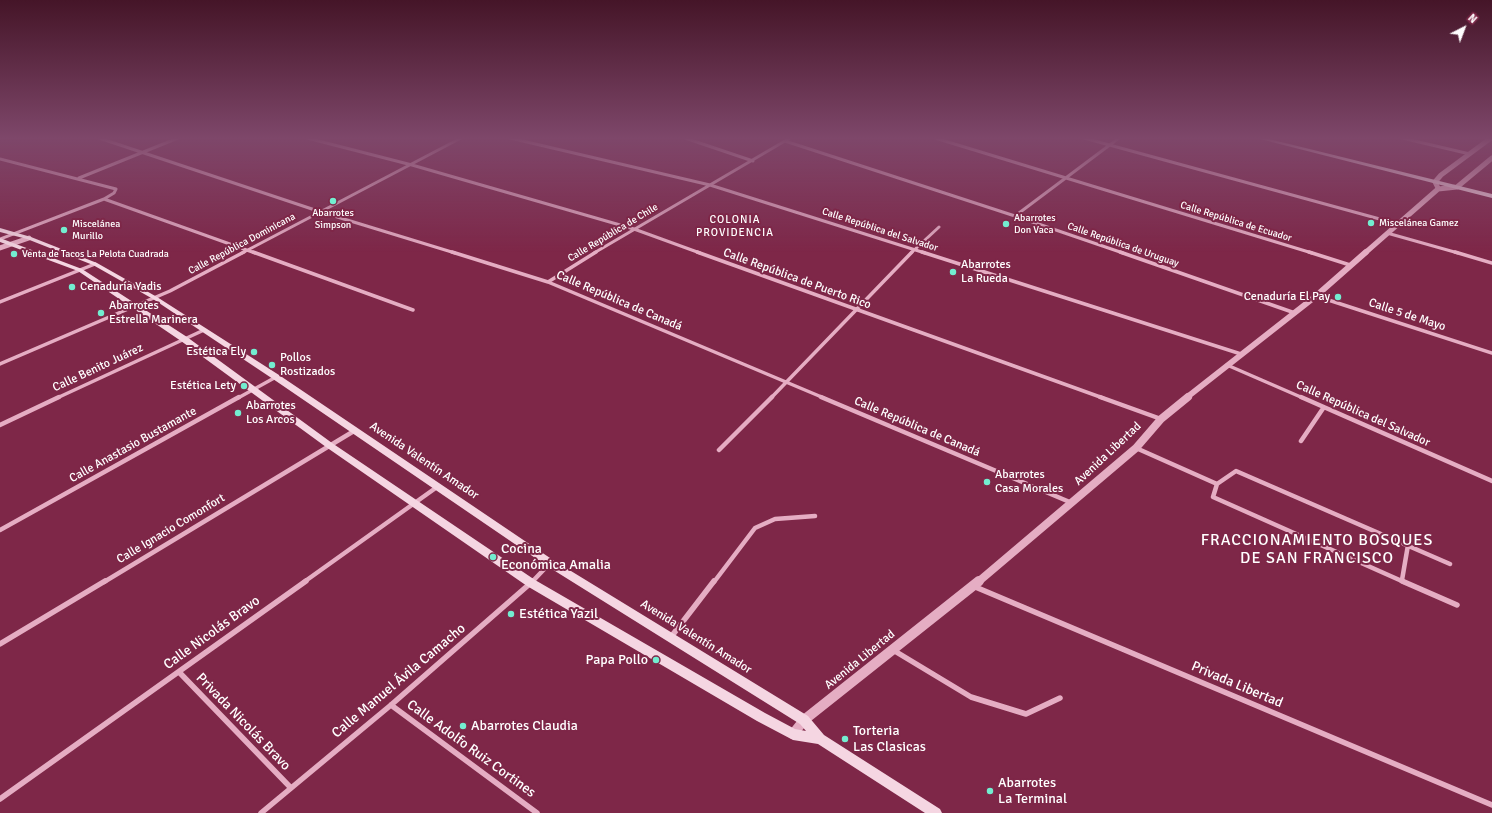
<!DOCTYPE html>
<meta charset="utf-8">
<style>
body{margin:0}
#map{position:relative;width:1492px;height:813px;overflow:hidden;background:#7e2748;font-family:Signika,sans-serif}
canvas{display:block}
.north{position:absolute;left:1444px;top:8px;width:40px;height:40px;-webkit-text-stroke:3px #7e2748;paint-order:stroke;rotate:42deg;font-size:11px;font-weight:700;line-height:16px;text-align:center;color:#fff}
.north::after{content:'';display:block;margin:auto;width:14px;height:18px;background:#fff;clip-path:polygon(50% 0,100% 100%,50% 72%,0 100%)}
</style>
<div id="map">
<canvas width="1492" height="813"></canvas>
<div class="north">N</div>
</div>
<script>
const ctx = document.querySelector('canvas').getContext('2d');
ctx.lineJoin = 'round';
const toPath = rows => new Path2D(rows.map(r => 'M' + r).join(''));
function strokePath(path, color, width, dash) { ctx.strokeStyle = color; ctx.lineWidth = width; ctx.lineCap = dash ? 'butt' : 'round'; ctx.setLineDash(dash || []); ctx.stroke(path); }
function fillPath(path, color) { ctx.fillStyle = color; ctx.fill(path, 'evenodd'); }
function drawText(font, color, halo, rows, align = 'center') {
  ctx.font = font + ' Signika,sans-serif'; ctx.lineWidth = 4; ctx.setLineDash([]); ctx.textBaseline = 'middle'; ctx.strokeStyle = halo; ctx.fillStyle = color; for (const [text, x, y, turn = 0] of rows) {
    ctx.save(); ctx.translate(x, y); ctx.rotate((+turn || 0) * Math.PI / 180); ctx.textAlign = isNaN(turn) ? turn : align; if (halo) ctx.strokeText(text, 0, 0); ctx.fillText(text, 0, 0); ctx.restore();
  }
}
const minorFar3 = toPath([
 [99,138,321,212,455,253],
 [307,138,412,165,634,229,700,253],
 [510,138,710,185,925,253],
 [685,138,753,161],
 [935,138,1312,253],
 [1084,138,1398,224],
 [1402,138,1470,154],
 [785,141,1015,216,1123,253],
 [0,159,116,189,114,193,104,199,0,239],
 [79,178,178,138],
 [104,199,255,253],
 [1015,216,1119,138],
 [1387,233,1458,253],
 [242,253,461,138],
 [594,253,790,138],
 [911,253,939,227]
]);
const minorFar2 = toPath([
 [253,252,413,310],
 [452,252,548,282,824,398],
 [697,252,1103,398],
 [922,252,1241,354],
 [1120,252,1295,313],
 [1309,252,1350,265],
 [1455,252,1492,263],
 [548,282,596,252],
 [1316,296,1492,353],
 [0,302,95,264],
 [0,364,170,291,244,252],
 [1227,365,1303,398],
 [57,398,204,330],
 [238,398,276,377],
 [771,398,912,252]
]);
const minorFar1 = toPath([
 [821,397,1072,503],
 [1100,397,1161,419],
 [1301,397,1492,481],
 [0,425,59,397],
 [1301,441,1324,407],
 [1136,448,1217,484],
 [719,450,772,397],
 [0,530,239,397],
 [1402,580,1408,545],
 [104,582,354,431],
 [304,582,437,487],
 [532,582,550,563],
 [714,582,755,528,775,519,815,516],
 [1404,582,1213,497,1217,484,1236,471,1450,564]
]);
const minor = toPath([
 [1402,581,1457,605],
 [973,586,1492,805],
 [671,637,714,581],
 [0,644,105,581],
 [893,650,971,697,1026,714,1060,698],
 [179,672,291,788],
 [391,705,537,813],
 [0,799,306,581],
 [261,813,391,705,533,581]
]);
const tertiaryFar3 = toPath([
 [1438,188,1435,182,1441,175,1491,138],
 [0,248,29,238],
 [1365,253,1438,189,1457,187,1492,158]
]);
const tertiaryFar2 = toPath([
 [1186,398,1316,296,1366,252]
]);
const tertiaryFar1 = toPath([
 [978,582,1136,448,1161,419,1188,397]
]);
const tertiary = toPath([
 [793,734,804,720,979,581]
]);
const secondary = toPath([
 [1256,138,1265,138,1492,194,1492,198,1256,138],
 [0,228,31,237,97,263,157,297,279,375,553,560,808,716,824,735,940,809,942,813,925,813,818,744,793,740,757,721,527,586,326,447,181,341,78,271,0,242,0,238,82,269,187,337,332,443,535,580,765,713,795,729,806,731,800,724,547,566,273,379,153,299,93,265,27,239,0,232,0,228]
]);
const markers = [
 [333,201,4,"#73edd0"],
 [1371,223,4,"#73edd0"],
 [1006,224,4,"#73edd0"],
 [64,230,4,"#73edd0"],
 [14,254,4,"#73edd0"],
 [953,272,4,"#73edd0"],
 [72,287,4,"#73edd0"],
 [1338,297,4,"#73edd0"],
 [101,313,4,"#73edd0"],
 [254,352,4,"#73edd0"],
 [272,365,4,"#73edd0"],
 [244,386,4,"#73edd0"],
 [238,413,4,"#73edd0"],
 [987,482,4,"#73edd0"],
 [493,557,4,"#73edd0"],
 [511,614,4,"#73edd0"],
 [656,660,4,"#73edd0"],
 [463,726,4,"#73edd0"],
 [845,739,4,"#73edd0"],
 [990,791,4,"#73edd0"]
];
const farPoinames = [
 ["Abarrotes",333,213,"center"],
 ["Simpson",333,225,"center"],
 ["Abarrotes",1014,218],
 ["Don Vaca",1014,230],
 ["Miscelánea Gamez",1379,223],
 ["Miscelánea",72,224],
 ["Murillo",72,236],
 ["Venta de Tacos La Pelota Cuadrada",22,254]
];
const farStreetnames = [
 ["Calle República de Ecuador",1236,222,17],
 ["Calle República del Salvador",880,230,18],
 ["Calle República de Chile",613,233,-31],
 ["Calle República Dominicana",242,244,-28],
 ["Calle República de Uruguay",1123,245,19]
];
const farNeighbourhoodnames = [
 ["COLONIA",735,220],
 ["PROVIDENCIA",735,233]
];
const poiNames = [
 ["Abarrotes",961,265],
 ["La Rueda",961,279],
 ["Cenaduría Yadis",80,287],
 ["Cenaduría El Pay",1330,297,"right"],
 ["Abarrotes",109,306],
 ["Estrella Marinera",109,320],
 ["Estética Ely",246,352,"right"],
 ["Pollos",280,358],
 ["Rostizados",280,372],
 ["Estética Lety",236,386,"right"],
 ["Abarrotes",246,406],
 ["Los Arcos",246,420],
 ["Abarrotes",995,475],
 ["Casa Morales",995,489]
];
const streetNames = [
 ["Calle República de Puerto Rico",797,279,20],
 ["Calle República de Canadá",619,301,23],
 ["Calle 5 de Mayo",1407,315,18],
 ["Calle Benito Juárez",98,368,-25],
 ["Calle República del Salvador",1363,414,24],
 ["Calle República de Canadá",917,427,23],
 ["Calle Anastasio Bustamante",133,445,-29],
 ["Avenida Libertad",1108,454,-43],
 ["Avenida Valentín Amador",424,461,34],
 ["Calle Ignacio Comonfort",171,529,-31],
 ["Avenida Valentín Amador",696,637,32],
 ["Avenida Libertad",860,660,-39]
];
const nearPoinames = [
 ["Cocina",501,549],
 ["Económica Amalia",501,565],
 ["Estética Yazil",519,614],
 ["Papa Pollo",648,660,"right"],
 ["Abarrotes Claudia",471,726],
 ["Torteria",853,731],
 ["Las Clasicas",853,747],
 ["Abarrotes",998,783],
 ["La Terminal",998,799]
];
const nearStreetnames = [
 ["Calle Nicolás Bravo",212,633,-36],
 ["Calle Manuel Ávila Camacho",399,681,-40],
 ["Privada Libertad",1237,685,23],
 ["Privada Nicolás Bravo",243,722,46],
 ["Calle Adolfo Ruiz Cortines",471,749,36]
];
const nearNeighbourhoodnames = [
 ["FRACCIONAMIENTO BOSQUES",1317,541],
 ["DE SAN FRANCISCO",1317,559]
];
strokePath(minorFar3, '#e5adc3', 3);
strokePath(minorFar2, '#e5adc3', 3.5);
strokePath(minorFar1, '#e5adc3', 4.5);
strokePath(minor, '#e5adc3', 5.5);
strokePath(tertiaryFar3, '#e5adc3', 5);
strokePath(tertiaryFar2, '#e5adc3', 6);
strokePath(tertiaryFar1, '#e5adc3', 8);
strokePath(tertiary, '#e5adc3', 10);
fillPath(secondary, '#f5d6e2');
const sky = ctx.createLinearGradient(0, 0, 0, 252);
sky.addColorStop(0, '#451528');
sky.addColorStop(0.55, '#7e476a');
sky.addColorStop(1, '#7e476a00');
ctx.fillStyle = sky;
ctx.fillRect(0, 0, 1492, 252);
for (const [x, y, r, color] of markers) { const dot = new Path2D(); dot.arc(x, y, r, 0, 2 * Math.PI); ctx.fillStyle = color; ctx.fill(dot); strokePath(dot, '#7e2748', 1.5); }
drawText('10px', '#fff', '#7e2748', farPoinames, 'left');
drawText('10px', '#fff', '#7e2748', farStreetnames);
ctx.letterSpacing = '1px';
drawText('11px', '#fff', '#7e2748', farNeighbourhoodnames);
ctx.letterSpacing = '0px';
drawText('12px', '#fff', '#7e2748', poiNames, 'left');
drawText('12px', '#fff', '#7e2748', streetNames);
drawText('14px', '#fff', '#7e2748', nearPoinames, 'left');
drawText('14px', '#fff', '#7e2748', nearStreetnames);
ctx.letterSpacing = '1px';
drawText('16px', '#fff', '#7e2748', nearNeighbourhoodnames);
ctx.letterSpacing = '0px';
</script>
